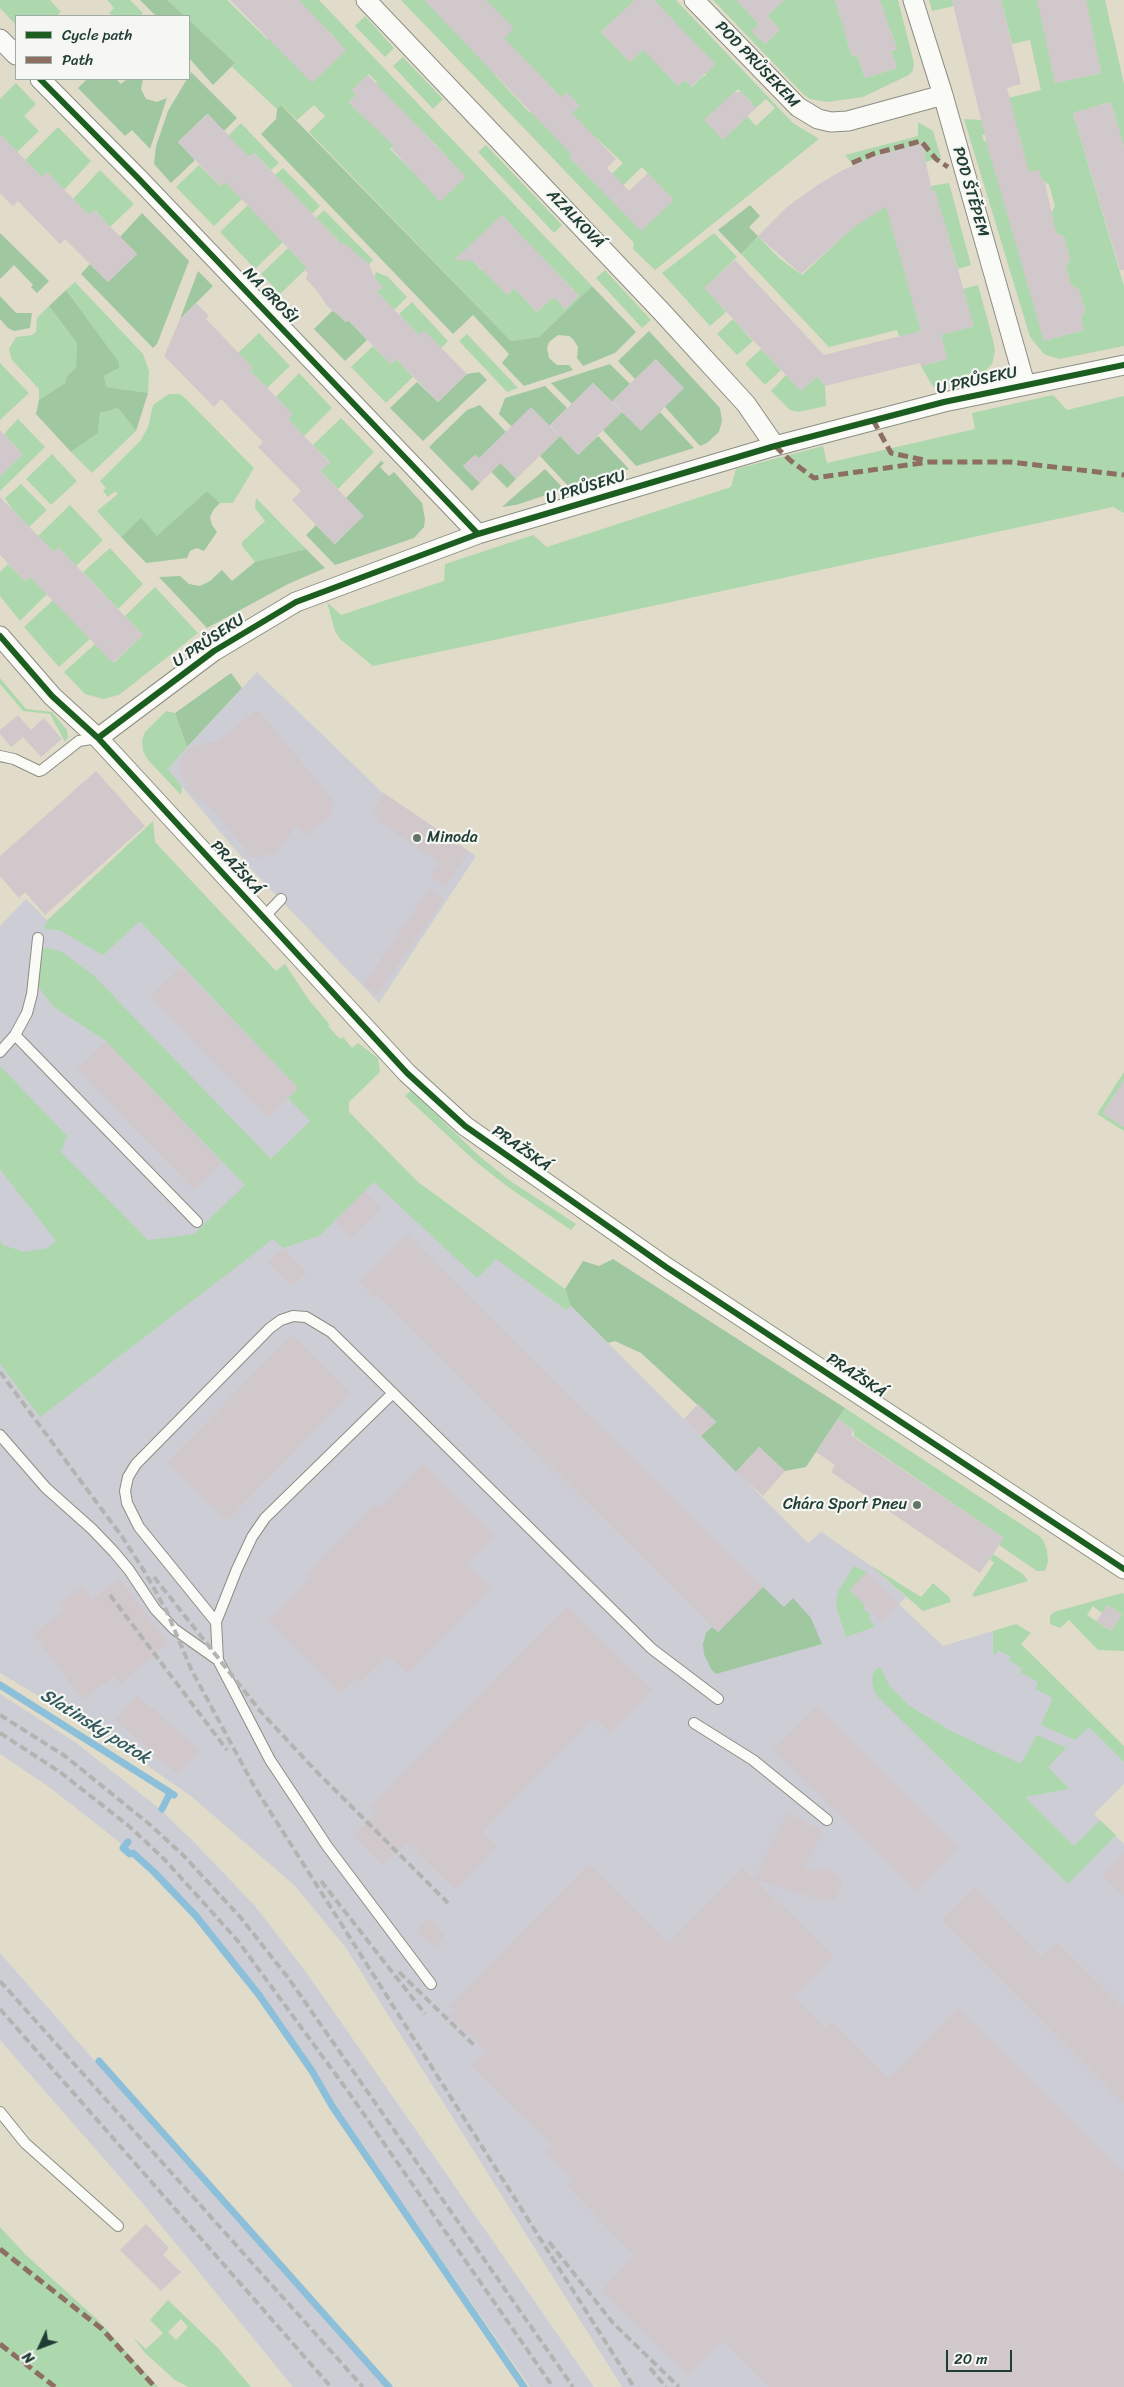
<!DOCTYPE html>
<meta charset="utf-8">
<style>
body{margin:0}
#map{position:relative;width:1124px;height:2387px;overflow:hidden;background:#e1dcca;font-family:Sriracha,sans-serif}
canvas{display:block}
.legend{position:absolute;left:15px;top:15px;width:175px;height:65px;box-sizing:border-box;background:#f6f6f2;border:1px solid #a0aca6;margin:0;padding:6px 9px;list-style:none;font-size:15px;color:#1f3d34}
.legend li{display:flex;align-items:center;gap:10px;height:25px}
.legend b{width:25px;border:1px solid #a0aca6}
.north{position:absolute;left:15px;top:2322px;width:50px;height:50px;-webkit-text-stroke:4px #f6f6f2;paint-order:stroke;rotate:227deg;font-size:14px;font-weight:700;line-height:20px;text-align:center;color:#1f3d34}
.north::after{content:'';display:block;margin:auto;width:18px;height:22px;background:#1f3d34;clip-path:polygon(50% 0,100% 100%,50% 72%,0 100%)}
.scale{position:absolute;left:946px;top:2350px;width:66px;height:22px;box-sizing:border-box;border:2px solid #1f3d34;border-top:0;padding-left:6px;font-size:15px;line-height:18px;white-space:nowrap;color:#1f3d34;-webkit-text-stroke:4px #f6f6f2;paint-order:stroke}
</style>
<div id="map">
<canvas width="1124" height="2387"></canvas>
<ul class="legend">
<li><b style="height:6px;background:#1b5e20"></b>Cycle path</li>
<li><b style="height:6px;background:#8d6e63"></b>Path</li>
</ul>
<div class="north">N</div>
<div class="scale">20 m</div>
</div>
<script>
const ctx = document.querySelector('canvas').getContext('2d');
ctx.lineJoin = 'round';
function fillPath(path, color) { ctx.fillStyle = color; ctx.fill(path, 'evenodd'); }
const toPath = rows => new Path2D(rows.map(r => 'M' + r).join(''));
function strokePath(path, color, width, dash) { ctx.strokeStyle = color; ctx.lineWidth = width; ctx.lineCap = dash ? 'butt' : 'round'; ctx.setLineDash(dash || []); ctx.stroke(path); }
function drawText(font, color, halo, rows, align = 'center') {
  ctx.font = font + ' Sriracha,sans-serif'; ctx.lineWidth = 4.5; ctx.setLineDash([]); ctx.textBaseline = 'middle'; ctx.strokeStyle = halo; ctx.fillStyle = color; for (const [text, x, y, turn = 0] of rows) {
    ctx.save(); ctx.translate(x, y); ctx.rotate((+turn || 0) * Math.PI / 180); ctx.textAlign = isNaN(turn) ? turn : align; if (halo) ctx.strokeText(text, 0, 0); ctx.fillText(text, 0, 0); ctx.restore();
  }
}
const industrial = toPath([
 [257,672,382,792,476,856,379,1003,254,872,167,769],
 [110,862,417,1200,566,1310,571,1306,808,1543,821,1532,870,1565,906,1597,899,1604,943,1646,993,1631,1124,1762,1124,1784,1094,1814,1124,1844,1124,2387,622,2387,346,1948,295,1886,192,1797,104,1735,0,1673,0,926,26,899,47,920],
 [0,1694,75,1742,160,1809,195,1843,255,1906,303,1968,348,2032,594,2387,530,2387,281,2028,225,1952,153,1873,118,1841,49,1787,0,1754],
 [0,1953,165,2141,386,2387,293,2387,140,2200,0,2040]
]);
const green = toPath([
 [0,0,50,0,61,12,56,16,16,16,16,25,0,8],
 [107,0,130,0,143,13,140,16,113,16,109,13,114,8],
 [167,0,227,0,267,39,269,38,312,82,346,50,344,51,332,34,292,0,319,0,592,286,539,337,511,341,309,132,325,116,314,105,297,120,281,105,277,109,232,67,235,63,189,20,189,16,185,16],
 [369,74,377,82,360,114,349,102,356,95,352,90],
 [416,125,436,145,465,177,411,170,390,149],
 [502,215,520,234,481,270,473,261],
 [536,251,568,284,537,312,514,288,507,295,498,285],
 [571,287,579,296,565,309,557,300],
 [401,0,635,0,601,32,630,62,674,21,654,0,676,0,793,123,819,139,655,270,633,249,634,243],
 [693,41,715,64,705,74,706,76,703,76,692,87,685,80,678,86,663,70],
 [518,53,561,97,531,113,528,111,495,75],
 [738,89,752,103,740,114,743,121,723,139,705,120],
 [766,99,775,108,756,126,747,116],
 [593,135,623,163,598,187,569,157],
 [642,167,673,200,610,198],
 [713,0,741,0,739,3,759,24,752,31,765,44,780,29,767,16,784,0,835,0,842,23,884,13,881,3,877,0,898,0,914,63,913,70,909,75,863,97,827,102,810,99,803,94],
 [891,31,897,49,891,51,897,68,865,78,857,55,852,56,846,37,870,37],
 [929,0,952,0,954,6,932,11],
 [1001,0,1038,0,1055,83,1101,73,1086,0,1105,0,1124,84,1124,147,1111,102,1073,113,1124,286,1124,346,1059,359,1044,354,1030,337,964,119,982,120,986,134,982,135,984,141,1021,143,1008,98,1041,90,1030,40,1012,44],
 [1038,170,1042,180,1049,185,1055,206,1051,214,1056,233,1064,237,1070,259,1066,267,1071,285,1079,290,1085,311,1081,319,1084,330,1044,341,999,181],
 [365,16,394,48,385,57,355,26],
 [403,57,443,99,433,109,393,66],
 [16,83,36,104,24,116,39,131,17,152,0,134,0,99],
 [918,122,933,131,941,157,926,162,922,143,872,157,853,165,845,155,918,136],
 [241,123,279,163,271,170,254,153,249,157,228,136],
 [58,127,91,161,64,190,47,172,42,177,25,160],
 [486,145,562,225,554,233,478,152],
 [199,165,220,186,225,182,242,199,214,226,176,187],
 [283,168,320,206,312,214,275,175],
 [100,170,134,204,110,227,95,210,89,215,73,199],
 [949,183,971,265,958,269,935,191,932,192,930,186],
 [248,205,283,242,255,269,220,232],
 [886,205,921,331,899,337,897,330,829,347,741,254,758,236,779,258,802,275,861,220],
 [324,210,373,260,369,264,340,246,337,239,316,218],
 [714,233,737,257,705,288,726,312,710,326,662,273],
 [288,248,307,268,280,294,261,274],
 [605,270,651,320,642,328,596,278],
 [376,272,388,277,407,297,394,310,377,292,383,287,374,278],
 [75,282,143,354,149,371,148,393,106,387,104,376,119,368,119,362,66,290],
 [978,285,993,340,995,351,992,364,980,376,933,387,921,366,947,359,941,335,973,326,963,289],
 [412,302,448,341,441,348,419,335,399,314],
 [49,306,77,343,76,367,67,376,65,383,39,400,39,389,12,360,9,349,16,337,32,335,36,332,37,318],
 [733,319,753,341,737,355,717,334],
 [259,333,290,366,267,388,250,371,253,368,238,353],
 [467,334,518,388,507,392,459,341],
 [373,346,391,364,396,359,413,377,386,403,351,367],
 [761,349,781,370,765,385,745,364],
 [0,363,29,393,0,420],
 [299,373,332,408,304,436,288,419,292,414,276,397],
 [786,375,801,391,817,376,825,386,826,406,798,412,790,410,771,391],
 [169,394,180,394,186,399,254,468,233,503,220,503,207,491,157,537,141,519,121,537,97,511,118,494,115,491,108,497,103,491,106,488,100,481,141,440,148,427,153,405],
 [1053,395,1067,410,1124,396,1124,513,1113,507,373,666,340,639,335,631,327,602,341,615,444,581,445,564,533,535,547,547,731,487,736,469,823,446,827,463,975,429,972,413],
 [118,408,136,431,92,473,71,452,98,433,100,413],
 [341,418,374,452,338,489,320,471,330,462,313,445],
 [18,419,45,447,0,491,0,476,23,454,4,434],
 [52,454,77,481,51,505,26,479],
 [21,484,47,510,29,527,12,509,5,498],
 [256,498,306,549,255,562,242,546,242,542,265,521,255,508],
 [70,505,103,540,76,566,59,548,54,552,38,536],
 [110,548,143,584,118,609,83,572],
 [8,564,25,581,30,577,47,594,20,621,0,596,0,572],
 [155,587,198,633,119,695,103,699,85,694,64,672,95,644,114,663,143,635,125,616],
 [53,600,90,639,59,667,24,627],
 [0,678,26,709,52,712,67,730,68,737,65,742,50,714,23,711,0,684],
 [166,711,175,713,187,747,168,769,182,787,181,795,148,760,143,751,142,741,145,732],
 [153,821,155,842,276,971,285,964,309,1000,330,1025,328,1026,340,1039,343,1037,352,1048,358,1043,378,1058,380,1072,349,1102,349,1112,418,1182,565,1289,571,1306,566,1310,496,1259,477,1278,374,1182,319,1236,283,1248,273,1239,40,1417,0,1364,0,1241,3,1245,24,1252,48,1248,56,1241,0,1169,0,1066,67,1136,61,1152,148,1240,194,1234,245,1185,106,1041,54,1007,39,988,38,978,40,950,47,948,62,952,93,975,271,1159,310,1121,288,1098,298,1088,140,921,103,955,59,930,44,929,47,921],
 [1124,1072,1124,1099,1115,1094,1103,1113,1124,1127,1124,1131,1097,1114],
 [411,1090,478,1155,509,1180,576,1224,571,1230,508,1187,475,1161,405,1096],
 [845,1408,1039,1536,1043,1540,1047,1550,1048,1562,1045,1571,1037,1571,999,1545,1004,1538,854,1436,854,1430,838,1419],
 [993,1554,1024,1575,1028,1581,974,1597,972,1595,994,1563,990,1559],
 [870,1565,921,1597,933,1583,949,1597,951,1602,923,1611],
 [854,1566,867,1572,864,1609,871,1615,869,1618,874,1627,846,1637,837,1610,836,1600,839,1590],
 [1122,1593,1124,1594,1124,1651,1098,1650,1069,1620,1060,1628,1050,1624,1050,1616,1054,1612],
 [1108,1605,1122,1615,1111,1631,1087,1615,1093,1606,1102,1613],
 [1016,1624,1031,1633,1021,1644,1124,1746,1124,1762,1089,1727,1075,1740,1041,1725,1053,1698,1035,1689,1038,1682,1020,1672,1022,1668,1009,1661,1011,1657,999,1650,996,1655,993,1653,993,1631],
 [880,1667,889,1685,908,1705,951,1731,1021,1764,1037,1735,1066,1748,1048,1767,1069,1789,1025,1797,1074,1846,1100,1820,1116,1835,1068,1884,878,1697,874,1691,872,1679,874,1671],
 [0,2227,26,2255,99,2321,158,2387,0,2387],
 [168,2300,218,2348,251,2387,188,2387,175,2380,145,2353,133,2337,146,2349,163,2333,150,2320],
 [181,2319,188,2327,176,2340,168,2332]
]);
const forest = toPath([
 [140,0,167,0,185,16,156,16],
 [189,20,235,63,213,85,189,58],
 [191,72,237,118,224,131,207,114,178,142,195,160,171,183,154,164,156,146,168,111,187,79,189,79],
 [87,79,116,79,121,84,127,79,143,79,141,89,146,99,157,102,167,98,150,149,132,130,125,136,78,88],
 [281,105,511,341,539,337,592,286,636,332,615,353,583,366,577,358,578,347,573,339,569,336,558,335,549,342,547,348,549,358,557,365,569,365,573,370,524,386,502,363,509,354,473,315,453,334,261,134,276,119,277,109],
 [750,205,760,216,749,227,758,236,741,254,718,230],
 [142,213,189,261,157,344,153,348,81,274,90,264,108,282,137,254,120,237],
 [0,233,49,281,37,293,31,287,33,285,14,265,0,279],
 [198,271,213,286,180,319],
 [66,290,119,362,119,368,104,376,106,387,148,393,136,431,118,408,100,413,98,433,71,452,36,414,39,400,65,383,67,376,76,367,77,343,49,306],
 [0,296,16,313,32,313,30,328,14,331,8,328,0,319],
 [332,311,338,313,346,322,348,320,367,340,345,361,314,329],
 [649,331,720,408,722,421,719,432,707,443,700,446,665,407,656,359,635,379,618,361],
 [610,364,630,384,612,402,593,383,572,404,551,383],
 [479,372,487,380,423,441,390,408,417,382,438,402,467,374],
 [545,386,567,408,549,426,512,427,499,414,505,398],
 [480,405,506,432,488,450,516,479,507,488,475,455,463,466,480,483,472,491,429,447,467,410],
 [622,412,641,430,660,412,694,448,636,466,603,430],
 [560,436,578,455,598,436,629,469,570,488,540,456],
 [381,461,384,463,380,467,389,476,394,472,422,503,425,519,424,527,414,538,335,565,306,535,316,525,335,544,363,516,346,498],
 [545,469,564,489,516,505,502,507],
 [207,491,220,503,214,509,210,517,212,525,217,532,204,551,197,548,190,551,187,558,146,563,121,537,141,518,157,536],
 [306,549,325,568,288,584,207,628,159,577,180,576,189,584,200,586,210,581,222,570,232,581,255,562],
 [231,673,242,688,187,747,175,713],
 [613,1259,845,1408,806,1467,785,1471,759,1447,736,1472,701,1436,716,1422,641,1353,615,1341,608,1343,571,1306,565,1289,583,1261,599,1266],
 [763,1587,784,1607,793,1598,811,1618,822,1644,716,1674,711,1669,704,1654,703,1644,706,1633,712,1627,718,1632]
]);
const stream = toPath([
 [0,1685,174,1795],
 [162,1809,170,1793],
 [128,1842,123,1848,130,1854,133,1853,154,1872,196,1916,259,1995,312,2071,332,2106,524,2387],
 [99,2061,389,2387]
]);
const building = toPath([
 [230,0,299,0,346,50,312,83],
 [424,0,486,0,514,28,504,38,561,97,567,92,580,106,572,113,616,159,607,168,629,191,648,173,674,200,641,231,569,157,572,155],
 [635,0,654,0,715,64,691,87,685,80,678,86,643,50,630,62,601,32],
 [736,0,784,0,767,16,780,29,765,44,751,31,759,24],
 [835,0,880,0,897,49,891,51,897,68,865,78,857,54,852,56],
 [952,0,1001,0,1021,84,1007,88,1029,172,1039,170,1042,180,1045,182,1056,233,1064,237,1070,259,1066,267,1071,285,1079,290,1085,311,1081,319,1084,330,1044,341,989,152],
 [1037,0,1086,0,1101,73,1055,83],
 [368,75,466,177,440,202,391,148,394,146,349,103,356,95,352,90],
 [734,92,741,92,756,108,723,140,704,120],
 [1111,102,1124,147,1124,270,1120,270,1073,113],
 [208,114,249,157,254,153,341,244,343,242,369,264,375,279,383,287,377,292,419,335,424,330,467,374,438,402,396,359,391,364,348,320,346,322,327,306,318,292,306,279,308,273,304,270,307,268,225,182,220,186,178,142],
 [0,134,42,177,47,172,89,215,94,210,137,254,108,282,65,239,60,244,18,201,13,206,0,193],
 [922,143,932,192,935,190,974,326,941,335,947,359,921,366,920,363,825,386,817,376,801,391,704,288,735,260,824,355,921,331,886,207,854,227,801,274,758,236,787,207,819,184,843,170,872,157],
 [502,215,579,296,565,309,554,297,537,312,514,288,507,295,473,261,454,260],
 [196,303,209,316,206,319,253,368,250,371,293,414,288,419,330,463,320,471,364,516,334,544,292,500,301,491,258,447,263,442,221,399,214,407,164,356,180,319],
 [656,359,684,388,641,431,612,401],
 [593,383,622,412,578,455,550,425],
 [531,407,560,436,516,479,501,463,480,483,463,466,475,455,479,458],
 [0,430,23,454,0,476],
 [0,497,54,552,59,548,143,635,113,663,30,577,25,581,0,555],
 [253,712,260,712,333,800,332,815,306,836,297,825,274,856,268,853,263,857,252,857,206,802,197,799,188,791,179,768,182,757,190,748,199,744,218,741],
 [18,715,31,730,44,718,62,739,41,757,23,737,11,747,0,734,0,730],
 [96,771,145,826,45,915,25,892,19,898,0,876,0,856],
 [384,793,469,851,445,887,430,876,439,863,376,820,379,817,372,812],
 [429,889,444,899,377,995,363,985],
 [181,967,298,1088,268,1118,150,997],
 [106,1041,222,1163,194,1190,77,1069],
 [1124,1080,1124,1127,1103,1113],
 [365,1191,382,1208,351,1238,335,1222],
 [406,1234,763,1587,718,1632,377,1295,374,1298,359,1282],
 [283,1248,306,1271,306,1274,291,1286,268,1263],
 [292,1335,351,1393,227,1521,167,1462],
 [698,1404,716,1422,701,1436,684,1419],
 [838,1419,854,1430,851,1435,1004,1538,980,1573,831,1472,835,1465,816,1452],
 [759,1447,785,1471,763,1496,736,1472],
 [423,1464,496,1536,467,1565,492,1588,407,1674,388,1656,360,1683,355,1678,341,1694,268,1621,310,1578,306,1574,376,1503,380,1507],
 [867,1572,899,1604,882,1622,849,1590],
 [119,1578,169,1643,120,1684,114,1676,83,1700,33,1634,64,1610,59,1604,83,1586,92,1599],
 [1108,1605,1122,1615,1111,1631,1096,1621],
 [567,1606,652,1690,610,1733,594,1718,482,1832,497,1847,455,1890,407,1843,382,1865,353,1835,376,1813,370,1806],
 [137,1695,200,1750,178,1775,115,1720],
 [817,1706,959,1847,916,1891,773,1750],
 [787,1813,823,1831,804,1869,830,1869,839,1875,842,1885,838,1895,834,1899,824,1901,755,1880,834,1956,794,1997,826,2028,832,2022,889,2078,958,2008,1124,2172,1124,2387,769,2387,722,2341,688,2376,601,2291,634,2255,567,2186,573,2180,545,2153,552,2145,471,2066,486,2051,449,2016,455,2010,449,2006,589,1864,669,1943,742,1868,754,1879],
 [1124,1853,1124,1896,1102,1875],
 [974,1887,1041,1957,1057,1942,1124,2008,1124,2104,941,1920],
 [429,1918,445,1935,434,1947,416,1931],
 [146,2224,169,2248,163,2255,181,2272,161,2291,120,2250]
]);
const service = toPath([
 [0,756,14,759,39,771,42,770,79,741,98,738],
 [263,918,281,899],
 [15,1035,197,1222],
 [0,1052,15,1035,27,1013,32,994,38,938],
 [393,1393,265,1518,252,1537,237,1569,216,1622,218,1660,270,1760,327,1846,431,1984],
 [0,1435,46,1488,92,1529,114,1552,129,1570,155,1609,174,1629,218,1660],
 [216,1622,139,1527,127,1503,125,1491,128,1477,136,1464,270,1328,281,1320,293,1316,306,1317,331,1332,652,1649,718,1699],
 [694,1723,753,1760,827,1820],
 [0,2112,25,2143,118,2226]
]);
const minor = toPath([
 [366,0,662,312,746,404,775,446],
 [694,0,798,107,818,119,831,122,848,121,943,95],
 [913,0,943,95,1025,384],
 [0,39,16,55],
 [40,79,139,179,478,534],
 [0,636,52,696,98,738,407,1073,465,1126,666,1267,1124,1569],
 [98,738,214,651,296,602,478,534,775,446,944,402,1124,365]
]);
const rail = toPath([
 [0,1372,123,1538,146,1574,167,1612,191,1669,254,1786,634,2387],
 [154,1577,261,1712,314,1769,448,1903],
 [110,1595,227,1750],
 [0,1715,65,1756,148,1823,183,1855,241,1918,289,1979,573,2387],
 [0,1733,60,1772,130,1827,165,1860,238,1941,347,2090,553,2387],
 [321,1881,425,2014],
 [399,1972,475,2046],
 [0,1981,363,2387],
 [0,2009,331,2387],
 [549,2242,613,2323,679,2387],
 [650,2368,666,2387]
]);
const quiet = toPath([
 [852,163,873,154,921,141,936,159,948,167],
 [873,420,891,453,924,460],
 [775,446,791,461,814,478,929,462,1010,462,1124,475],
 [0,2249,102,2329,155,2387],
 [0,2344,55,2387]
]);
const cycleway = toPath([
 [40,79,139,179,478,534],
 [0,636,52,696,98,738,407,1073,465,1126,666,1267,1124,1569],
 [98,738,214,651,296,602,478,534,775,446,944,402,1124,365]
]);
const markers = [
 [417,838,5,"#637568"],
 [917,1505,5,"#637568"]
];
const streetNames = [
 ["POD PRŮSEKEM",757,65,46],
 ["POD ŠTĚPEM",970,192,74],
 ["AZALKOVÁ",575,219,46],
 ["NA GROŠI",270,296,46],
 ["U PRŮSEKU",977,381,-12],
 ["U PRŮSEKU",586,488,-17],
 ["U PRŮSEKU",209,641,-34],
 ["PRAŽSKÁ",236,868,47],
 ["PRAŽSKÁ",521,1149,35],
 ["PRAŽSKÁ",856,1376,33]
];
const poiNames = [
 ["Minoda",427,838],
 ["Chára Sport Pneu",907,1505,"right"]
];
const waterNames = [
 ["Slatinský potok",95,1727,32]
];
fillPath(industrial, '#cdced5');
fillPath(green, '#add7ac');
fillPath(forest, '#9fc7a0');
strokePath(stream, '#8cbfda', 7);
fillPath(building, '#d1c8cb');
strokePath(service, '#8c8e84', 12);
strokePath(minor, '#8c8e84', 21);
strokePath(service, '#fafaf7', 10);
strokePath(minor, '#fafaf7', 19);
strokePath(rail, '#b1b4b0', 4, [8, 4]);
strokePath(quiet, '#8d6e63', 5, [10, 5]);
strokePath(cycleway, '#1b5e20', 6);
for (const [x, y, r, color] of markers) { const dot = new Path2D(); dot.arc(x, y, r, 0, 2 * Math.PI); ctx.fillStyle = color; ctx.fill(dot); strokePath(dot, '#f6f6f2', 2); }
drawText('16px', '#1f3d34', '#f6f6f2', streetNames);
drawText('16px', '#1f3d34', '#f6f6f2', poiNames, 'left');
drawText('italic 18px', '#315a5f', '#f6f6f2', waterNames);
</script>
